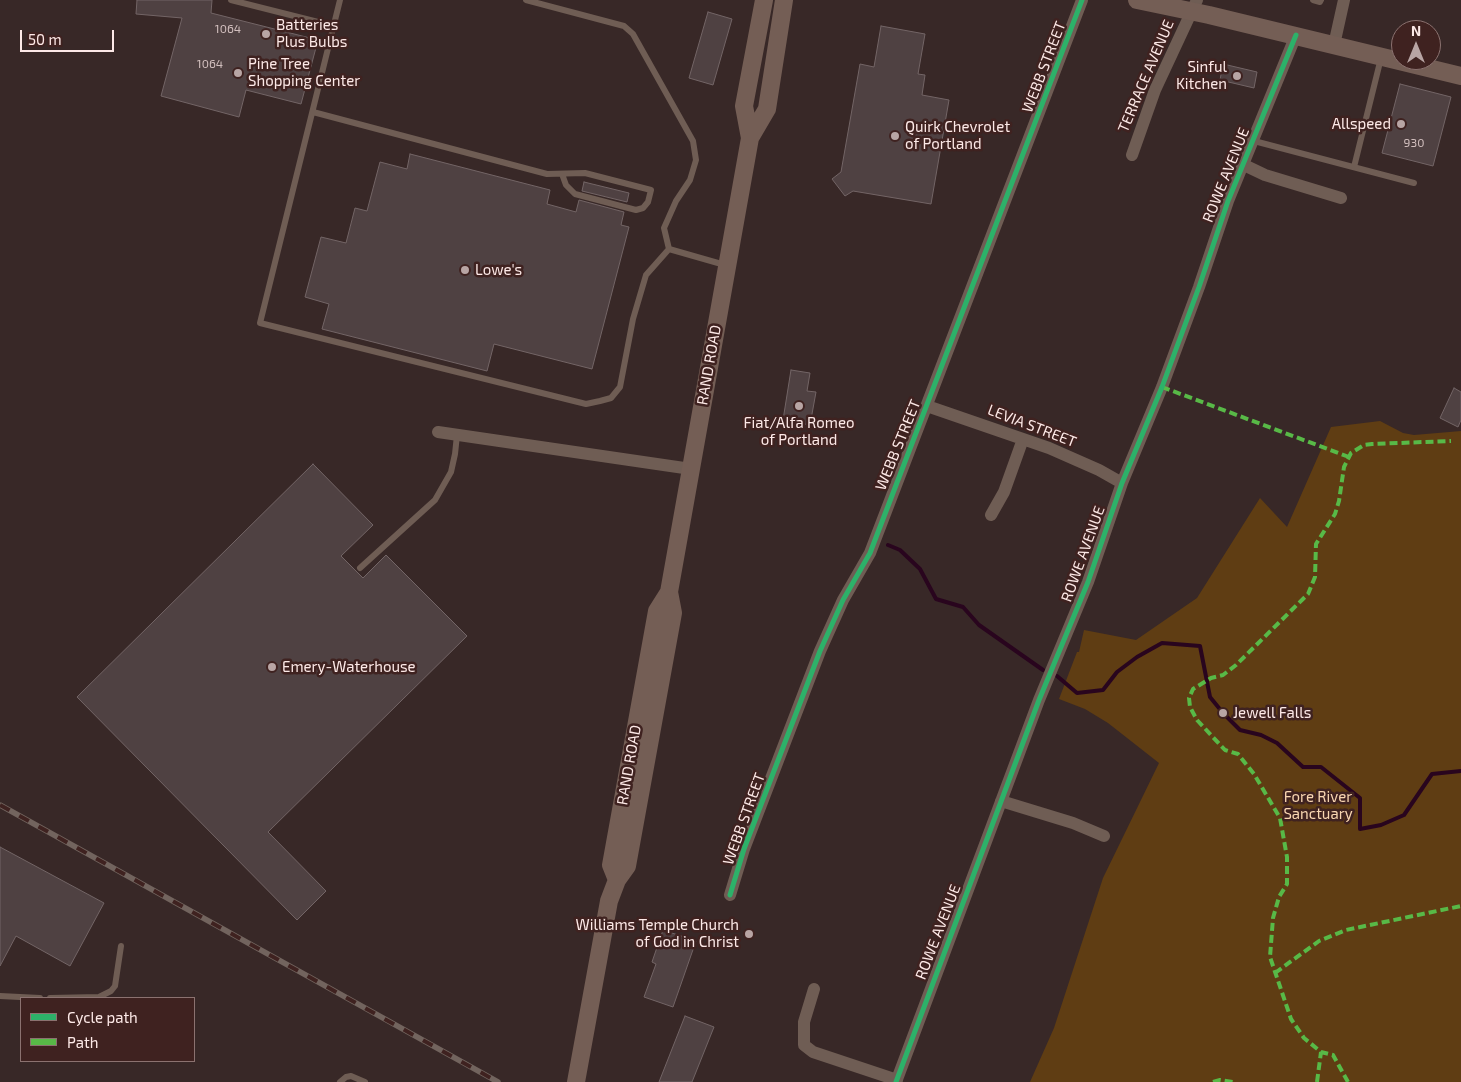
<!DOCTYPE html>
<style>
body{margin:0}
#map{position:relative;width:1461px;height:1082px;overflow:hidden;background:#382827;font-family:"Exo 2",sans-serif}
canvas{display:block}
.legend{position:absolute;left:20px;top:997px;width:175px;height:65px;box-sizing:border-box;background:#3f2220;border:1px solid #8b7270;margin:0;padding:6px 9px;list-style:none;font-size:15px;color:#fde9e7}
.legend li{display:flex;align-items:center;gap:10px;height:25px}
.legend b{width:25px;border:1px solid #8b7270}
.north{position:absolute;left:1391px;top:20px;width:50px;height:50px;box-sizing:border-box;background:#3f2220;border:1px solid #8b7270;border-radius:50%;rotate:0deg;font-size:14px;font-weight:700;line-height:20px;text-align:center;color:#fde9e7}
.north::after{content:'';display:block;margin:auto;width:18px;height:22px;background:#b8a5a4;clip-path:polygon(50% 0,100% 100%,50% 72%,0 100%)}
.scale{position:absolute;left:20px;top:30px;width:94px;height:22px;box-sizing:border-box;border:2px solid #fde9e7;border-top:0;padding-left:6px;font-size:15px;line-height:18px;white-space:nowrap;color:#fde9e7;-webkit-text-stroke:4px #3f2220;paint-order:stroke}
</style>
<div id="map">
<canvas width="1461" height="1082"></canvas>
<ul class="legend">
<li><b style="height:6px;background:#2db169"></b>Cycle path</li>
<li><b style="height:6px;background:#58b947"></b>Path</li>
</ul>
<div class="north">N</div>
<div class="scale">50 m</div>
</div>
<script>
const ctx = document.querySelector('canvas').getContext('2d');
ctx.lineJoin = 'round';
function fillPath(path, color) { ctx.fillStyle = color; ctx.fill(path, 'evenodd'); }
const toPath = rows => new Path2D(rows.map(r => 'M' + r).join(''));
function strokePath(path, color, width, dash) { ctx.strokeStyle = color; ctx.lineWidth = width; ctx.lineCap = dash ? 'butt' : 'round'; ctx.setLineDash(dash || []); ctx.stroke(path); }
function drawText(font, color, halo, rows, align = 'center') {
  ctx.font = font + ' "Exo 2",sans-serif'; ctx.lineWidth = 5; ctx.setLineDash([]); ctx.textBaseline = 'middle'; ctx.strokeStyle = halo; ctx.fillStyle = color; for (const [text, x, y, turn = 0] of rows) {
    ctx.save(); ctx.translate(x, y); ctx.rotate((+turn || 0) * Math.PI / 180); ctx.textAlign = isNaN(turn) ? turn : align; if (halo) ctx.strokeText(text, 0, 0); ctx.fillText(text, 0, 0); ctx.restore();
  }
}
const green = toPath([
 [1380,421,1403,433,1414,435,1461,431,1461,1082,1030,1082,1054,1028,1103,878,1159,763,1108,723,1085,709,1059,699,1077,652,1079,652,1084,630,1136,640,1197,598,1260,498,1287,527,1331,427]
]);
const stream = toPath([
 [888,545,900,550,920,569,936,599,963,607,979,625,1043,670],
 [1057,676,1077,693,1103,690,1117,672,1137,657,1162,643,1200,646,1210,697,1223,713,1240,730,1261,735,1277,743,1303,767,1321,767,1360,798,1360,829,1381,825,1404,815,1432,774,1461,771]
]);
const building = toPath([
 [137,0,212,0,211,13,318,40,301,104,246,90,239,117,161,96,182,18,136,14,137,0],
 [708,12,732,19,713,85,689,78,708,12],
 [881,26,925,34,918,74,925,75,922,95,949,100,931,204,853,191,845,196,832,179,841,172,860,64,874,67,881,26],
 [1223,64,1257,72,1254,88,1220,80,1223,64],
 [1400,84,1451,97,1433,166,1382,153,1400,84],
 [410,154,550,190,547,204,576,212,579,200,624,212,621,225,629,227,592,369,494,344,487,371,322,329,329,304,305,297,321,237,346,243,355,208,367,211,380,162,407,169,410,154],
 [584,182,629,193,627,202,582,191,584,182],
 [791,370,810,373,807,391,816,392,810,425,783,420,791,370],
 [1454,388,1461,392,1461,420,1458,427,1440,418,1454,388],
 [313,464,373,525,341,556,363,578,386,555,467,636,268,832,326,891,297,920,77,697,313,464],
 [0,847,104,903,70,966,16,936,0,966,0,847],
 [663,930,696,941,673,1007,644,997,656,964,652,962,663,930],
 [685,1016,714,1027,692,1082,659,1082,685,1016]
]);
const service = toPath([
 [231,0,334,26],
 [340,0,260,323,586,404,600,401,611,398,620,387,633,319,646,275,669,249,664,228,676,201,690,180,696,160,693,141,633,34,624,26,526,0],
 [1313,0,1320,2,1321,0],
 [313,112,547,174,585,173,651,190,648,202,643,208,636,210,575,194,566,185,562,174],
 [1254,141,1414,183],
 [1354,167,1381,58],
 [669,249,725,265],
 [360,568,435,500,451,472,455,454,457,435],
 [0,996,40,998],
 [50,998,99,997,111,991,115,986,121,946],
 [340,1082,346,1077,351,1076,365,1082]
]);
const minor = toPath([
 [1334,45,1344,0],
 [1132,155,1155,90,1197,0],
 [1244,165,1265,175,1341,198],
 [927,406,1049,448,1099,470,1122,483],
 [438,432,691,469],
 [991,515,1004,492,1023,439],
 [1001,801,1073,823,1104,836],
 [730,895,744,849,820,651,843,600,870,553,1082,0],
 [814,989,804,1022,804,1045,813,1052,897,1080],
 [896,1082,1039,700,1088,582,1122,483,1162,387,1199,287,1228,201,1296,35]
]);
const secondary = toPath([
 [1137,0,1209,15,1461,76],
 [750,138,767,109,784,0],
 [617,880,611,865,657,611,669,592],
 [576,1082,609,901,617,880,627,866,673,613,669,592,750,138,744,106,764,0]
]);
const rail = toPath([
 [0,805,498,1082]
]);
const quiet = toPath([
 [1162,387,1349,457],
 [1275,973,1319,941,1346,930,1461,906],
 [1213,1082,1220,1080,1233,1082],
 [1317,1082,1321,1052],
 [1348,1082,1333,1055,1321,1052,1304,1038,1291,1019,1270,957,1273,918,1279,897,1287,884,1287,857,1280,818,1254,774,1238,754,1225,750,1197,720,1190,707,1189,698,1193,689,1211,678,1223,675,1236,665,1308,594,1315,577,1316,544,1335,514,1339,501,1344,467,1351,453,1364,445,1372,444,1451,441]
]);
const cycleway = toPath([
 [730,895,744,849,820,651,843,600,870,553,1082,0],
 [896,1082,1039,700,1088,582,1122,483,1162,387,1199,287,1228,201,1296,35]
]);
const markers = [
 [266,34,5,"#b8a5a4"],
 [238,73,5,"#b8a5a4"],
 [1237,76,5,"#b8a5a4"],
 [1401,124,5,"#b8a5a4"],
 [895,136,5,"#b8a5a4"],
 [465,270,5,"#b8a5a4"],
 [799,406,5,"#b8a5a4"],
 [272,667,5,"#b8a5a4"],
 [1223,713,5,"#b8a5a4"],
 [749,934,5,"#b8a5a4"]
];
const numberNames = [
 ["1064",228,29],
 ["1064",210,64],
 ["930",1414,143]
];
const poiNames = [
 ["Batteries",276,25],
 ["Plus Bulbs",276,42],
 ["Pine Tree",248,64],
 ["Shopping Center",248,81],
 ["Sinful",1227,67,"right"],
 ["Kitchen",1227,84,"right"],
 ["Allspeed",1391,124,"right"],
 ["Quirk Chevrolet",905,127],
 ["of Portland",905,144],
 ["Lowe's",475,270],
 ["Fiat/Alfa Romeo",799,423,"center"],
 ["of Portland",799,440,"center"],
 ["Emery-Waterhouse",282,667],
 ["Jewell Falls",1233,713],
 ["Williams Temple Church",739,925,"right"],
 ["of God in Christ",739,942,"right"]
];
const streetNames = [
 ["WEBB STREET",1044,67,-69],
 ["TERRACE AVENUE",1146,76,-67],
 ["ROWE AVENUE",1226,175,-68],
 ["RAND ROAD",709,365,-80],
 ["LEVIA STREET",1032,426,21],
 ["WEBB STREET",898,445,-68],
 ["ROWE AVENUE",1083,554,-70],
 ["RAND ROAD",629,765,-80],
 ["WEBB STREET",744,819,-70],
 ["ROWE AVENUE",938,932,-69]
];
const parkNames = [
 ["Fore River",1318,797],
 ["Sanctuary",1318,814]
];
fillPath(green, '#5f3d13');
strokePath(stream, '#29051e', 4);
fillPath(building, '#4f4142');
strokePath(building, '#736566', 1);
strokePath(service, '#6f5d54', 6);
strokePath(minor, '#6f5d54', 12);
strokePath(secondary, '#745e55', 18);
strokePath(rail, '#72645e', 5.5);
strokePath(rail, '#3f2220', 4, [11]);
strokePath(quiet, '#58b947', 4, [8, 4]);
strokePath(cycleway, '#2db169', 5);
for (const [x, y, r, color] of markers) { const dot = new Path2D(); dot.arc(x, y, r, 0, 2 * Math.PI); ctx.fillStyle = color; ctx.fill(dot); strokePath(dot, '#3f2220', 2); }
drawText('12px', '#d2bfbe', null, numberNames);
drawText('15px', '#fde9e7', '#3f2220', poiNames, 'left');
drawText('15px', '#fde9e7', '#3f2220', streetNames);
drawText('15px', '#f9d6b1', '#3f2220', parkNames);
</script>
